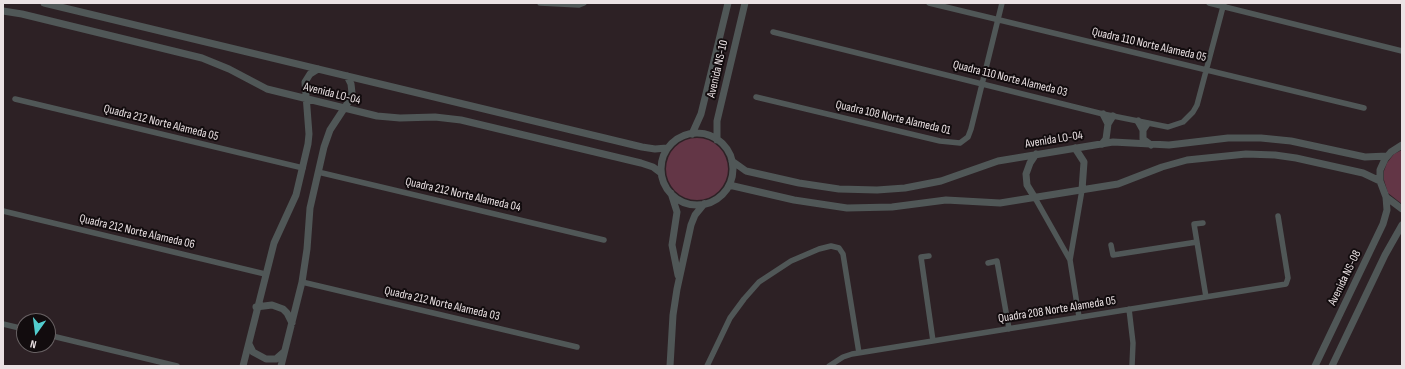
<!DOCTYPE html>
<style>
body{margin:0}
#map{position:relative;width:1405px;height:369px;overflow:hidden;background:#2d2125;font-family:"Sofia Sans Condensed",sans-serif}
canvas{display:block}
.frame{position:absolute;inset:0;border:4px solid #ebe2e4;pointer-events:none}
.north{position:absolute;left:16px;top:313px;width:40px;height:40px;box-sizing:border-box;background:#120c0e;border:1px solid #696264;border-radius:50%;rotate:194deg;font-size:11px;font-weight:700;line-height:16px;text-align:center;color:#ebe2e4}
.north::after{content:'';display:block;margin:auto;width:14px;height:18px;background:#52cdce;clip-path:polygon(50% 0,100% 100%,50% 72%,0 100%)}
</style>
<div id="map">
<canvas width="1405" height="369"></canvas>
<div class="frame"></div>
<div class="north">N</div>
</div>
<script>
const ctx = document.querySelector('canvas').getContext('2d');
ctx.lineJoin = 'round';
function fillPath(path, color) { ctx.fillStyle = color; ctx.fill(path, 'evenodd'); }
const toPath = rows => new Path2D(rows.map(r => 'M' + r).join(''));
function strokePath(path, color, width, dash) { ctx.strokeStyle = color; ctx.lineWidth = width; ctx.lineCap = dash ? 'butt' : 'round'; ctx.setLineDash(dash || []); ctx.stroke(path); }
function drawText(font, color, halo, rows, align = 'center') {
  ctx.font = font + ' "Sofia Sans Condensed",sans-serif'; ctx.lineWidth = 4; ctx.setLineDash([]); ctx.textBaseline = 'middle'; ctx.strokeStyle = halo; ctx.fillStyle = color; for (const [text, x, y, turn = 0] of rows) {
    ctx.save(); ctx.translate(x, y); ctx.rotate((+turn || 0) * Math.PI / 180); ctx.textAlign = isNaN(turn) ? turn : align; if (halo) ctx.strokeText(text, 0, 0); ctx.fillText(text, 0, 0); ctx.restore();
  }
}
const green = toPath([
 '666 169a31 31 0 1 1 62 0a31 31 0 1 1-62 0Z',
 [1402,150,1402,204,1388,193,1384,180,1384,171,1387,163,1394,154]
]);
const minor = toPath([
 [540,3,579,5,584,3],
 [929,3,1364,108],
 [1209,3,1402,51],
 [773,32,1103,114,1168,127,1183,122,1193,112,1197,105,1224,3],
 [756,97,940,141,960,143,968,137,971,129,1002,3],
 [15,99,303,168],
 [318,172,604,240],
 [1035,198,1070,260],
 [3,211,265,274],
 [1203,223,1194,224,1206,297],
 [1111,245,1113,255,1197,242],
 [929,256,921,257,933,341],
 [988,263,997,261,1009,329],
 [302,282,577,347],
 [1129,309,1133,343,1132,366],
 [1079,317,1070,260,1082,190],
 [3,324,24,329],
 [48,335,177,366],
 [707,366,730,318,744,299,759,282,791,261,819,249,831,246,839,248,843,254,859,353],
 [829,366,843,357,852,354,1286,284,1288,278,1278,216]
]);
const tertiary = toPath([
 [44,3,642,147,655,149,667,148],
 [3,11,22,14,202,58,229,69,267,89,377,116,400,118,435,117,461,120,641,163,653,167,661,173],
 [1103,114,1108,124],
 [1138,121,1143,130],
 [1147,124,1143,130,1143,139,1151,145],
 '661 169a36 36 0 1 1 72 0a36 36 0 1 1-72 0Z',
 [692,134,701,114,728,3],
 [717,140,717,121,745,3],
 [1102,144,1106,139,1108,124,1113,116],
 [1402,145,1391,152,1385,159,1380,170,1380,181,1386,197,1402,209],
 [1075,148,1084,162,1082,190],
 [732,161,746,171,799,183,839,189,877,190,905,188,941,181,998,161,1113,142,1169,145,1228,138,1261,138,1291,141,1365,157,1387,156],
 [729,185,794,200,847,208,892,207,946,200,1000,203,1118,184,1162,167,1187,160,1246,154,1275,155,1296,158,1363,173,1380,181],
 [671,193,677,212,672,245,678,275],
 [1035,198,1027,185,1026,174,1030,163,1036,154],
 [256,307,272,305,283,309,287,313,292,323],
 [249,344,253,352,266,359,276,359,284,352],
 [243,366,274,243,296,195,308,144,309,134,305,82,310,74,318,69],
 [281,366,302,282,307,249,310,208,324,147,330,130,349,101,352,93,351,84,347,76],
 [670,366,673,315,677,289,691,225,695,215,704,204],
 [1315,366,1383,224,1387,210,1386,197],
 [1332,366,1385,255,1402,225]
]);
const streetNames = [
 ["Quadra 110 Norte Alameda 05",1149,45,13],
 ["Avenida NS-10",718,69,-77],
 ["Quadra 110 Norte Alameda 03",1010,79,14],
 ["Avenida LO-04",332,94,14],
 ["Quadra 108 Norte Alameda 01",893,118,13],
 ["Quadra 212 Norte Alameda 05",161,123,14],
 ["Avenida LO-04",1054,140,-9],
 ["Quadra 212 Norte Alameda 04",463,195,13],
 ["Quadra 212 Norte Alameda 06",137,232,13],
 ["Avenida NS-08",1345,278,-64],
 ["Quadra 212 Norte Alameda 03",442,304,13],
 ["Quadra 208 Norte Alameda 05",1057,310,-9]
];
fillPath(green, '#633646');
strokePath(minor, '#505757', 5.5);
strokePath(tertiary, '#505757', 7);
drawText('12px', '#ebe2e4', '#120c0e', streetNames);
</script>
